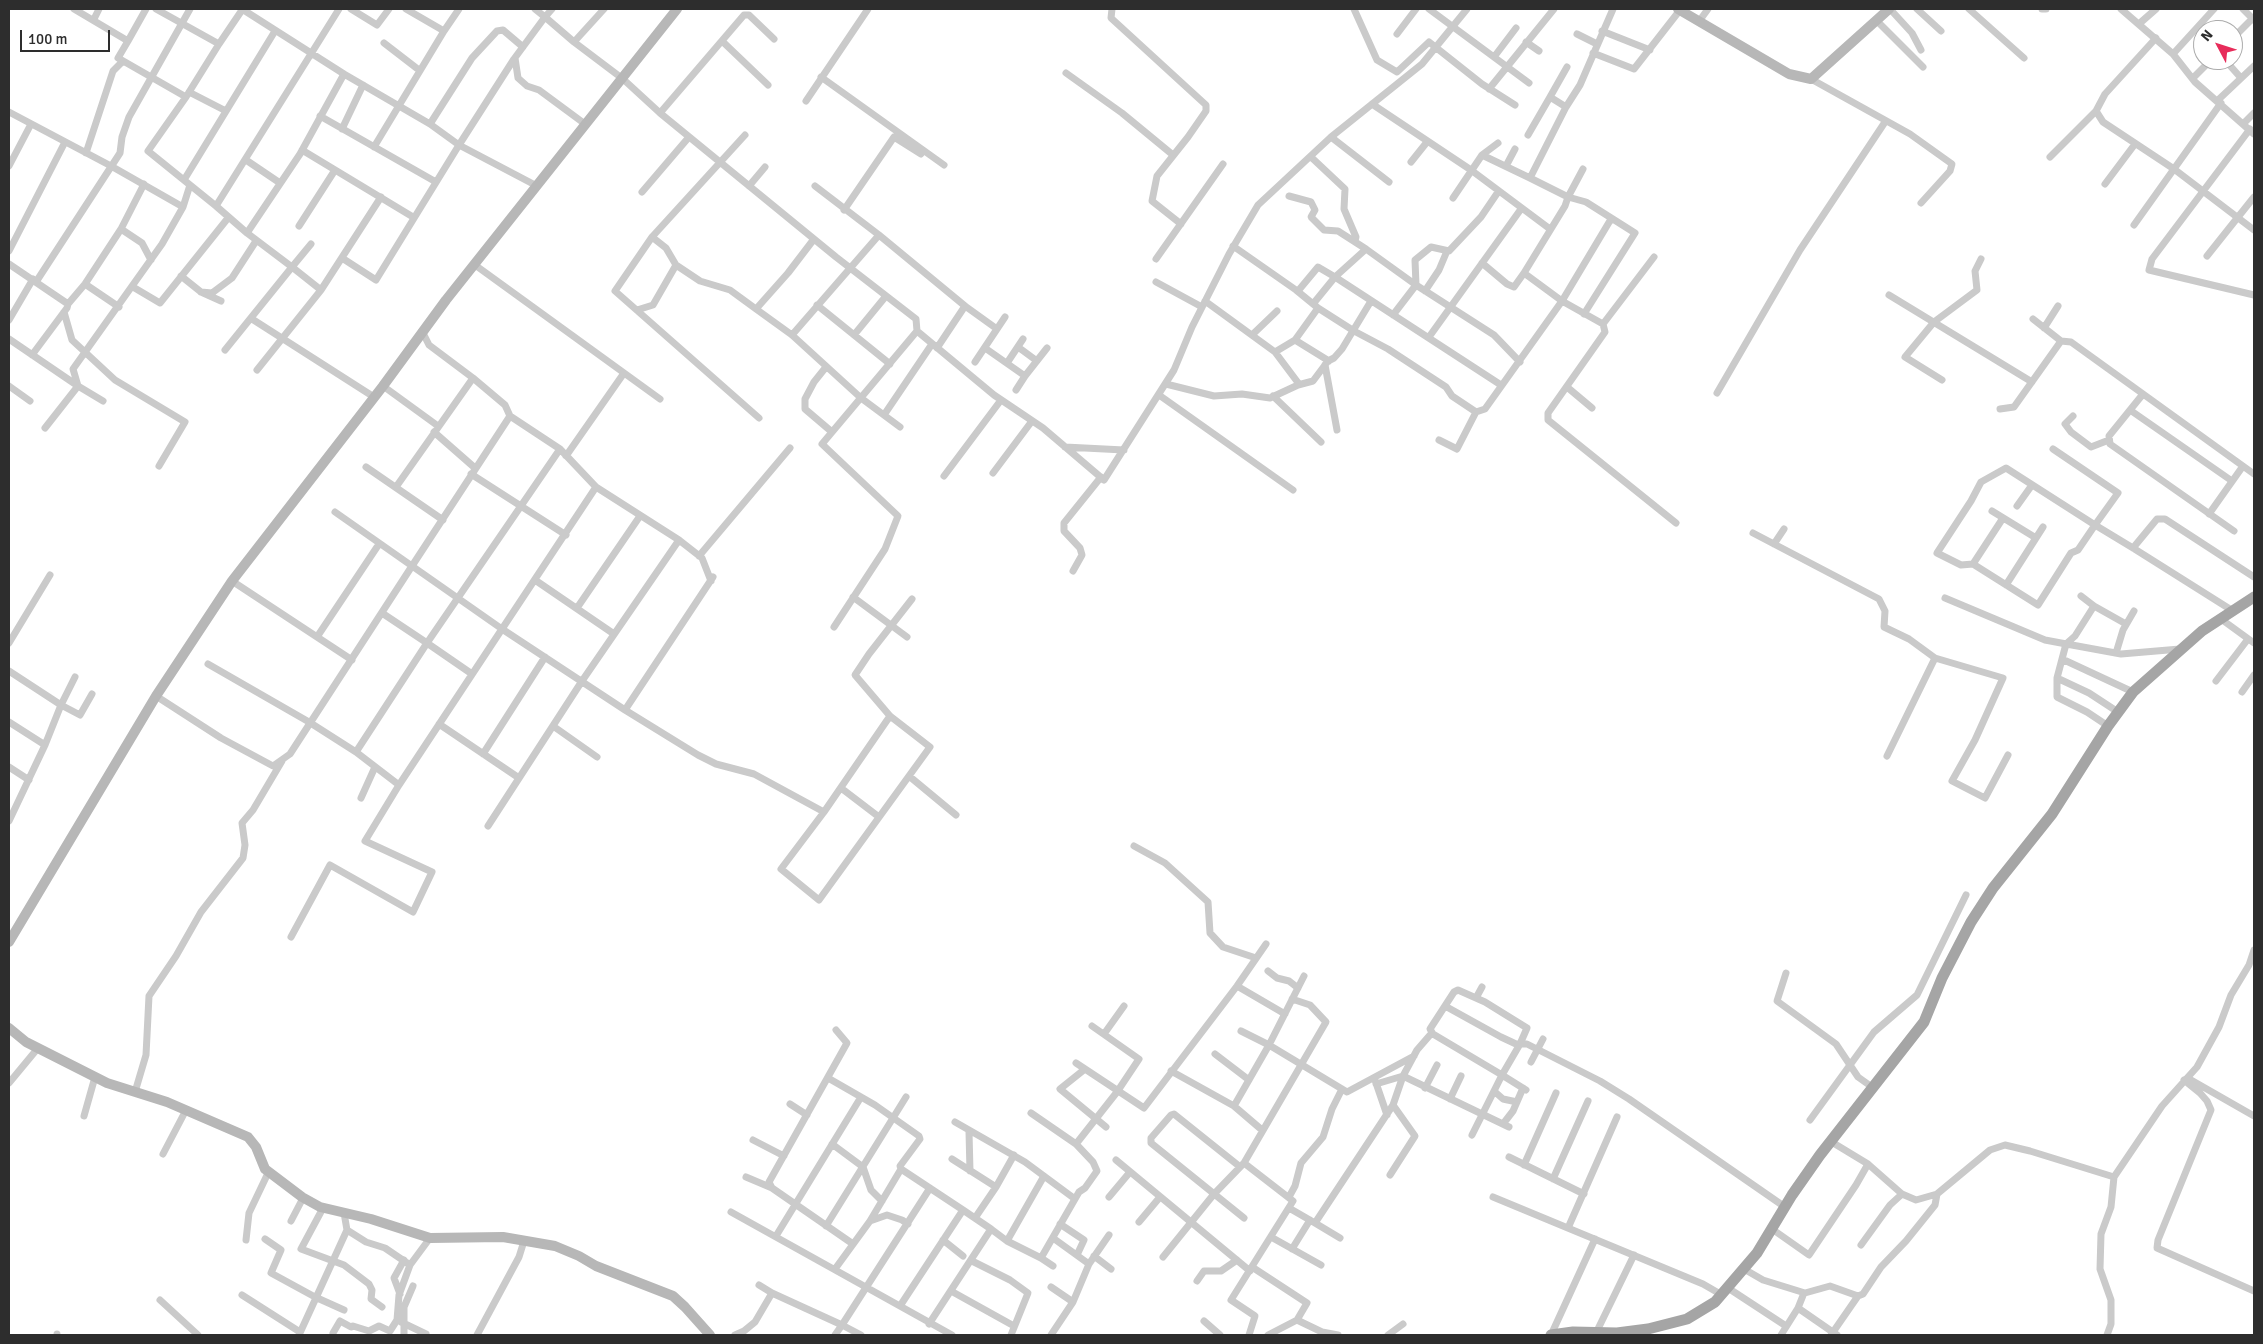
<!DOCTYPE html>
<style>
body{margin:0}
#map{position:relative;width:2263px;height:1344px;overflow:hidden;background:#fff;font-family:Signika,sans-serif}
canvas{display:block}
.frame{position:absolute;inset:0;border:10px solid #2d2d2d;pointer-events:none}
.north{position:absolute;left:2193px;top:20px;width:50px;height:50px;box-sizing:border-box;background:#fff;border:1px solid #ababab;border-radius:50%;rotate:310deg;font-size:14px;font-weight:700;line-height:20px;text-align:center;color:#2d2d2d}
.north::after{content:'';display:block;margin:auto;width:18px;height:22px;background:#e72c5a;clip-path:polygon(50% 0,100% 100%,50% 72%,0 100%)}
.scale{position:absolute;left:20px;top:30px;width:90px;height:22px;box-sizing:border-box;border:2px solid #2d2d2d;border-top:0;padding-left:6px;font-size:15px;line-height:18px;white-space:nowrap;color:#2d2d2d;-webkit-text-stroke:4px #fff;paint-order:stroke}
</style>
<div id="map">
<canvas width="2263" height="1344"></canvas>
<div class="frame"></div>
<div class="north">N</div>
<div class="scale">100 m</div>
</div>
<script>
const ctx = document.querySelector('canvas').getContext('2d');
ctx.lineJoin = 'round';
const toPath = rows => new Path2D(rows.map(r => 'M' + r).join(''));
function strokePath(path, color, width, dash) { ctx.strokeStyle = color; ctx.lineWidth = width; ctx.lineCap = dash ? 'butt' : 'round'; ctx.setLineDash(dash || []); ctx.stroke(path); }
const street = toPath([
 [74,9,128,41,146,9],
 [156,9,219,44,242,10],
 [242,9,344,74],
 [351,9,377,25,389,9],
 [535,9,545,17,552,9],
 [1112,9,1111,18,1206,105,1206,111,1188,137,1157,176,1152,201,1181,224],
 [1354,9,1377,60,1397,72,1429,42,1482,84,1515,105],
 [1429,9,1529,83],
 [1890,9,1912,33,1921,50],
 [1917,9,1941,31],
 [1969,9,2024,58],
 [2042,9,2046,9],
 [2121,9,2173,54,2195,82,2254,134],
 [2243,9,2254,20],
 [94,19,99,9],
 [1700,20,1708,9],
 [1877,21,1923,67],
 [2140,23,2156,9],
 [444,31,459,9],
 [1602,31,1650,50],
 [1397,34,1416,9],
 [1577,34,1597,44],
 [2156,38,2105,94,2096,111,2103,122,2174,169,2254,230],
 [2233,38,2253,18],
 [128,41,118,58,186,97,219,44],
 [722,41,768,85],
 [574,42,604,9],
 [1526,42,1539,51],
 [384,43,419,70],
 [523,47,503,30,497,31,472,58,430,124,459,145,514,59,545,17,574,42,623,79,660,113,836,257,916,319,917,331,822,444,898,516,885,549,834,627],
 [1593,53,1634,69,1680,10],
 [2173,54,2214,9],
 [1494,57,1516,28],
 [515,58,518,78,527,86,539,90,585,124],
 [2225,60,2241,78],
 [1066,73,1122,113,1173,155],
 [821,77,944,165],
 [2193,78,2211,60],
 [1811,79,1910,134,1952,164,1950,171,1921,203],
 [1489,89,1554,9],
 [189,92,226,111],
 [186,97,148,151,216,206],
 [806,101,868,9],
 [2217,101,2254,66],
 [1372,104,1471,170,1550,229],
 [1566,107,1550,97,1567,67],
 [9,112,111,166,183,207,162,244,73,369,78,386,103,401],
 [660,113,744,15,749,15,774,39],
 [320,116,436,182],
 [2244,123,2254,113],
 [342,129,363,85],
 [2250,129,2152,259,2149,270,2254,295],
 [745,135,652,237,615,291,759,418],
 [1528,135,1550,97],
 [1331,137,1389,182],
 [374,147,444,31,406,9],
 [302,150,413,217],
 [86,153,113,71,123,61],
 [1482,155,1498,143],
 [1311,157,1345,189,1344,209,1356,237,1355,241],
 [2050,157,2096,111],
 [246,160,280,183],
 [1411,162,1427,142],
 [9,166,31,124],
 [1506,166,1515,149],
 [1583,169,1568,197,1586,202,1635,233,1584,314],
 [184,180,275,31],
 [2105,184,2135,144],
 [749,186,765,167],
 [815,186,879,235,965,306,997,329],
 [642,192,689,137],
 [1289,196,1311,202,1315,210,1311,217,1324,230,1338,231,1366,249],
 [1453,198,1482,155,1530,178],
 [183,207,190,185],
 [844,210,894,137,921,154],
 [1611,219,1562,301,1603,324,1605,332,1548,413,1548,420,1676,523],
 [2134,225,2221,103],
 [299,226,335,170],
 [121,229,142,243,151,260],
 [247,233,300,154,344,74,430,124],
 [652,237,666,248,676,265,700,281,730,290,756,309],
 [814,239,788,273,756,309,792,335,861,398,900,427],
 [311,244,292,267,247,233,216,206,339,9],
 [1233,246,1296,290,1318,308,1354,331,1388,349,1446,387,1452,396,1476,412,1485,409,1562,301,1524,273,1565,206,1568,197,1530,178,1566,107,1580,85,1613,9],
 [9,251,65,142],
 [2207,256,2254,197],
 [342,258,376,280,459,145,537,186],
 [1156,259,1223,164],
 [1482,263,1507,284,1514,287,1524,273],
 [9,264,68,304],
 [475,265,660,399],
 [181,276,201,292,221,301],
 [36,282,120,153,122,137,129,117,190,9],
 [1156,282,1202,307],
 [85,284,119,307],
 [133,287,160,303,228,218],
 [1298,291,1318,267,1335,277,1366,249,1416,285,1494,335,1520,362],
 [1425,291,1439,270,1447,251],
 [201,292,212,293,232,278,256,241],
 [1889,295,2032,382],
 [1205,301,1275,352,1299,384],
 [1313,304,1335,277,1501,385],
 [817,305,890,364],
 [637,310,653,305,676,265],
 [64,312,72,340,115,380,185,422,159,466],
 [1393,315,1416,285,1415,260,1431,247,1449,251,1481,217,1498,192],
 [252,319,374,397],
 [2033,319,2061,341],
 [9,320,33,279],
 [1603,324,1654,257],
 [2044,328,2058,306],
 [422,331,429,345,473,378],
 [917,331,994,395,1043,428,1104,480,1174,370,1192,327,1229,254,1258,205,1331,137,1422,64,1467,9],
 [792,335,879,235],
 [854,335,886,296],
 [1252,335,1277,311],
 [1429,337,1521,209],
 [9,339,78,386,45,428],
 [1295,340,1329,361],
 [1018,347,1037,361],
 [937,348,965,306],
 [985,348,1025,376],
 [225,350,292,267,321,290],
 [1275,352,1295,340,1318,308],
 [32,355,67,308,68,304,85,284,121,229,144,184],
 [975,362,1005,317],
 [1007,363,1023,339],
 [1325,365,1337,430],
 [826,367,814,382,805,399,805,409,832,432],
 [257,370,321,290,381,197],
 [1942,380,1905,357,1934,322,1977,290,1975,271,1981,259],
 [1166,384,1214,396,1242,394,1270,398,1298,385,1313,381,1328,361,1334,358,1342,349,1371,301],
 [9,386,30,401],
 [383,386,438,426],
 [1567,387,1592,408],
 [1016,390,1025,376,1047,348],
 [1717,393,1800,250,1885,122],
 [2143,394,2109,436,2110,444,2234,531],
 [1159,395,1293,490],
 [1273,396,1321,442],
 [2000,409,2014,407,2061,341,2071,342,2254,474],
 [2130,410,2232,481],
 [884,415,932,344],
 [510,416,560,449,596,487,679,540,702,558,711,581],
 [2073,416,2065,424,2071,432,2091,447,2109,440],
 [434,432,475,468],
 [1439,440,1457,449,1476,412],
 [1065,447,1124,450],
 [2053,449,2118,493,2095,525,2078,550,2071,553,2038,605,1973,564,1961,565,1937,553,1971,501,1981,482,2006,468,2095,525,2133,548,2233,611],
 [566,456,624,373],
 [366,467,443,520],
 [993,473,1032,421],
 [471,474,566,535],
 [944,476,1001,400],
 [396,487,473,378,505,405,510,416,412,566,502,629,596,487],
 [2017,506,2032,485],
 [1992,511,2036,538],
 [2209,514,2243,466],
 [1753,533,1879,599,1885,611,1884,627,1909,639,1935,658],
 [1774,544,1784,529],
 [2133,548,2157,519,2165,519,2254,577],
 [699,556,790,448],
 [1973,564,2003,518],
 [1073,571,1082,555,1080,548,1064,531,1064,523,1101,477],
 [535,580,614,634],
 [232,581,352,660],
 [2006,585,2043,527],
 [2081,596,2094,606,2126,624],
 [853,597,907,637],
 [1945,598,2045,640,2061,643,2121,654,2180,649],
 [2094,606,2075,636,2066,644,2057,678,2089,693,2118,712],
 [577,608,640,516],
 [2221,619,2254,643],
 [317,637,379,544],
 [9,643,50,575],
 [2116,653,2123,630,2134,611],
 [2062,659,2133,692],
 [208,664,309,722,356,752,427,643,382,613],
 [9,671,61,705,45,745,9,821],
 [472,674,427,643,560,449],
 [75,677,61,705,80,715,92,694],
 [2057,678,2057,697,2087,712,2108,726],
 [2216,681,2248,639],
 [2242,692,2254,675],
 [156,696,221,738,273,766,290,754,412,566,335,512],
 [625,710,713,577],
 [890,716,824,812,781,869,819,900,930,747,890,716,855,675,869,654,912,599],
 [9,722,45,745],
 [439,724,519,778],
 [553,726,597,757],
 [356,752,399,785,502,629,625,710,698,755,716,764,754,774,824,812],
 [483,754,545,657],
 [1887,756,1935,658,2003,678,1975,740,1952,781,1985,798,2008,755],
 [9,767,29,780],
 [909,776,956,815],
 [841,788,879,817],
 [361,798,375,767],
 [488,826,582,681,679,540],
 [1134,846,1165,863,1208,902,1210,933,1223,947,1256,958],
 [291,937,330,865,413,912,432,872,365,841,399,785],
 [1268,971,1277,978,1289,981,1298,988],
 [1786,973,1777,1001,1836,1044,1858,1077,1872,1087],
 [1237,986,1285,1014],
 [1476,998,1482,987],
 [1445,1006,1501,1037,1516,1044,1527,1044,1600,1081,1629,1099,1785,1207],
 [836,1030,847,1043,769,1182,772,1188,853,1244],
 [1241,1031,1269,1045,1304,976],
 [1104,1034,1124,1006],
 [1215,1054,1249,1080],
 [1531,1062,1543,1039],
 [1076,1063,1144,1108,1237,986,1266,944],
 [1085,1069,1060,1089,1106,1127],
 [1171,1071,1234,1106,1269,1045,1347,1092,1414,1056],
 [828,1078,875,1105,919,1136,920,1139,900,1166,901,1169,963,1210],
 [1375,1080,1387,1115],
 [2184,1080,2200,1093,2207,1101,2211,1110,2158,1240,2157,1248,2254,1291],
 [2191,1080,2254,1116],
 [9,1083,38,1048],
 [1376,1084,1403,1076,1509,1127],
 [1425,1088,1437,1065],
 [1494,1091,1503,1099,1517,1102],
 [135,1092,146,1055,149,996,176,956,201,912,243,858,245,845,242,823,253,810,282,761],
 [1450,1099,1461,1076],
 [790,1104,807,1115],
 [1234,1106,1262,1130],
 [84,1116,95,1077],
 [1810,1120,1874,1032,1917,995,1966,895],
 [955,1122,1025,1162,1075,1199],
 [1503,1124,1513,1111,1523,1088],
 [969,1132,970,1171],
 [1472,1135,1502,1075,1520,1044,1527,1028,1485,1002,1458,990,1454,992,1430,1029,1433,1034,1502,1075,1526,1090],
 [753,1140,784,1156],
 [1830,1141,1868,1164,1902,1194,1916,1200,1937,1194],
 [832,1144,863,1167,871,1190,882,1201],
 [1076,1144,1117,1092,1139,1059,1092,1026],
 [163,1154,186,1110],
 [1509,1157,1584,1194],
 [952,1159,996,1187],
 [1116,1160,1250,1271],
 [1244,1163,1293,1201,1231,1300,1255,1316,1249,1335],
 [1524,1165,1556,1093],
 [1239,1166,1174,1114,1171,1115,1151,1138,1151,1143,1244,1218],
 [1390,1175,1415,1136,1393,1105],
 [746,1177,772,1188],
 [2114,1177,2162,1106,2197,1067,2219,1027,2231,995,2249,965,2254,950],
 [1553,1179,1588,1101],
 [1109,1197,1130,1172],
 [1289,1197,1295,1186,1301,1163,1323,1137,1332,1109,1342,1089],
 [1493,1197,1703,1284,1722,1295],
 [323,1208,301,1249,344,1265,369,1284,372,1290,371,1299,382,1307],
 [1289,1208,1315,1223,1393,1105,1403,1076,1417,1050,1430,1035,1433,1034],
 [731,1212,952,1335],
 [975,1218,996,1187,1014,1155],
 [291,1221,303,1198],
 [870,1221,901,1169],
 [1139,1222,1160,1197],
 [1315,1223,1340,1238],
 [1060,1224,1084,1240,1077,1255],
 [826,1226,906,1097],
 [1568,1228,1617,1117],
 [991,1229,1007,1241,1041,1258,1079,1192,1085,1188,1097,1171,1093,1162,1076,1144,1031,1113],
 [1772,1229,1809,1255,1856,1185,1868,1164],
 [347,1230,366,1242,385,1248,410,1265],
 [776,1236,861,1097],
 [1271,1237,1321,1265],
 [1053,1238,1089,1264],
 [265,1239,281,1250,271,1273,315,1297,344,1310],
 [246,1240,249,1213,269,1171],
 [943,1240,963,1256],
 [1007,1241,1044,1176],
 [1861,1245,1890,1205,1902,1194],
 [1292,1249,1310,1220],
 [1094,1256,1111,1269],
 [1163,1257,1214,1194,1244,1163,1326,1022,1310,1005,1292,999],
 [1041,1258,1053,1266],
 [972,1261,1010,1280,1028,1293,1011,1335],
 [1252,1267,1307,1303,1297,1320],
 [835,1269,870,1221,887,1215,902,1220,908,1224],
 [1744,1269,1763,1280,1805,1293,1830,1286,1858,1296,1863,1294,1881,1267,1906,1241,1935,1205,1937,1194,1990,1150,2005,1145,2030,1151,2114,1177,2111,1207,2101,1234,2100,1269,2111,1300,2111,1324,2107,1335],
 [1197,1281,1204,1271,1221,1271,1237,1260],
 [1051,1287,1073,1302],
 [1728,1288,1786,1326],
 [951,1291,1014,1326],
 [772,1293,842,1325,930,1188],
 [400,1294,394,1278,404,1260],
 [242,1295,300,1332],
 [160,1300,198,1335],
 [900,1306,963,1210,991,1229,929,1324],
 [1798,1308,1837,1335],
 [1204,1321,1220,1335],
 [401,1322,426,1334],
 [333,1333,340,1321,351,1327,353,1326,369,1331,379,1326,390,1331,397,1320,399,1295,410,1265,430,1238],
 [1596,1333,1634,1255],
 [57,1335,57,1334],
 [299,1335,347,1230,344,1213],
 [404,1335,404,1307,413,1286],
 [477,1335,519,1257,524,1241],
 [735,1335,744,1331,755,1322,772,1293,759,1285],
 [835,1335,842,1325,861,1335],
 [1051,1335,1073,1302,1089,1264,1109,1235],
 [1268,1335,1297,1320,1322,1332,1338,1335],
 [1388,1335,1403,1324],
 [1551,1335,1595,1239],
 [1781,1335,1798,1308,1804,1293],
 [1831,1335,1858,1296]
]);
const secondary = toPath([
 [1678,9,1789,74,1811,79,1889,9],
 [9,942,156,696,232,581,383,386,446,300,677,9],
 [9,1028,26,1042,107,1083,167,1102,248,1137,256,1147,265,1169,302,1197,320,1207,371,1219,430,1238,503,1237,555,1246,579,1256,596,1266,673,1296,685,1307,710,1335]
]);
const primary = toPath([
 [1551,1335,1573,1332,1617,1333,1648,1329,1687,1319,1715,1302,1757,1253,1792,1195,1820,1155,1924,1022,1942,978,1971,922,1993,888,2052,814,2108,726,2133,692,2202,631,2254,597]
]);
strokePath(street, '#cacaca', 7);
strokePath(secondary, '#b7b7b7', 10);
strokePath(primary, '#a5a5a5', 11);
</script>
